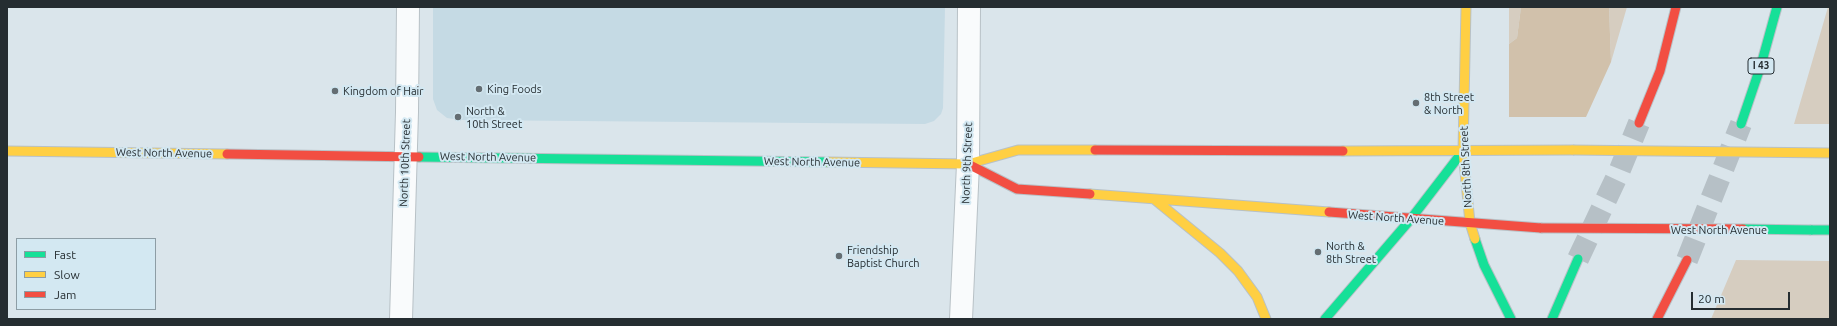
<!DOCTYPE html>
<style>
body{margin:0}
#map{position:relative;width:1837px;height:326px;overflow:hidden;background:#dae5eb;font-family:Ubuntu,sans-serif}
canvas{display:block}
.frame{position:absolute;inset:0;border:8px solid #252d31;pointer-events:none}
.legend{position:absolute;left:16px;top:238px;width:140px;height:72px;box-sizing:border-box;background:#d3e8f2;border:1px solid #8d9da5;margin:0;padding:5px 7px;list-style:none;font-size:12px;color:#252d31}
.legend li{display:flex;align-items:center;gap:8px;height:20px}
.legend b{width:20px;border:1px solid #8d9da5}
.scale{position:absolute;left:1691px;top:292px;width:99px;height:18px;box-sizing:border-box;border:2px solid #252d31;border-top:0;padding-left:5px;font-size:12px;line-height:14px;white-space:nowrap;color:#252d31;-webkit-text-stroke:3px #d3e8f2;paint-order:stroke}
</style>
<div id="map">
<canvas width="1837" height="326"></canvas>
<div class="frame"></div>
<ul class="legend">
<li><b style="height:5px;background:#16e098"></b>Fast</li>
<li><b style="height:5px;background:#ffcf43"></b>Slow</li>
<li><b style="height:5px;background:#f24e42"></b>Jam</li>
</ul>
<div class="scale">20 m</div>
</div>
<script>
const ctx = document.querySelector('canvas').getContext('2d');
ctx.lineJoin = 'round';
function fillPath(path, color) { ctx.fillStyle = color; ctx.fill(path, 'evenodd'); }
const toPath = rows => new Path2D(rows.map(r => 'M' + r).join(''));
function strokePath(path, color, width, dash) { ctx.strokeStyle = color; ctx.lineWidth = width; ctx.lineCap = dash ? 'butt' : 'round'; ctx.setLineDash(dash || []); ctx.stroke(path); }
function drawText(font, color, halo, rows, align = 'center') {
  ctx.font = font + ' Ubuntu,sans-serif'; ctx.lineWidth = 4; ctx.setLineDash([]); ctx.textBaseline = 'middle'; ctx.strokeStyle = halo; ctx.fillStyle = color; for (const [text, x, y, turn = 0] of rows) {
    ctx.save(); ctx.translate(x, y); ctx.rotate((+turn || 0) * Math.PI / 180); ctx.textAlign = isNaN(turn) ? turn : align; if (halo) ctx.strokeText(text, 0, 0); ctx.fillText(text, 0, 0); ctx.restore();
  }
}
const built = toPath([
 [433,7,945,7,943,108,941,114,934,121,925,124,461,120,447,118,437,110,433,99]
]);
const green = toPath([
 [1509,7,1521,7,1517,38,1509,44],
 [1609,7,1627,7,1611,62],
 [1828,7,1830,7,1830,124,1794,124],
 [1736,260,1830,261,1830,319,1711,319]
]);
const forest = toPath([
 [1521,7,1609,7,1611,62,1586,117,1509,117,1509,44,1517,38]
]);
const highwayTunnel = toPath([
 [1578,259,1619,172,1639,123],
 [1687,260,1741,124]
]);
const street = toPath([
 [401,319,407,112,408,7],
 [961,319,968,164,969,7]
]);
const fast = toPath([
 [1741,124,1761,65,1777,7],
 [419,157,828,162],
 [1811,230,1830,230],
 [1475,239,1484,265,1511,319],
 [1325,319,1410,220,1463,151],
 [1552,319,1578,259]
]);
const slow = toPath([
 [1466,7,1463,151,1470,223,1475,239],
 [7,151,227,154],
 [1343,151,1573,150],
 [828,162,968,164,1018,150,1095,150],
 [1090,194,1329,212],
 [1154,199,1220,253,1238,271,1257,297,1266,319]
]);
const jam = toPath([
 [1639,123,1660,71,1676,7],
 [1095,150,1343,151],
 [227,154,419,157],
 [968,164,1017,189,1090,194],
 [1329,212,1541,228],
 [1657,319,1687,260]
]);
const fastBridge = toPath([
 [1743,229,1811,230]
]);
const slowBridge = toPath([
 [1573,150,1830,153]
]);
const jamBridge = toPath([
 [1541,228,1743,229]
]);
const markers = [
 [479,89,4,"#646d72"],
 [335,91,4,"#646d72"],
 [1416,103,4,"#646d72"],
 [458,117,4,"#646d72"],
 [1318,252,4,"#646d72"],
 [839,256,4,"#646d72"]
];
const shields = [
 [1761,66,26]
];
const shieldNames = [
 ["I 43",1761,66]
];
const poiNames = [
 ["King Foods",487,89],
 ["Kingdom of Hair",343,91],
 ["8th Street",1424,97],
 ["& North",1424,110],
 ["North &",466,111],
 ["10th Street",466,124],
 ["North &",1326,246],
 ["8th Street",1326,259],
 ["Friendship",847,250],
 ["Baptist Church",847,263]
];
const streetNames = [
 ["West North Avenue",164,153,1],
 ["West North Avenue",488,157,1],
 ["West North Avenue",812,162,1],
 ["North 10th Street",405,163,-88],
 ["North 9th Street",967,163,-88],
 ["North 8th Street",1466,167,-93],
 ["West North Avenue",1396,218,4],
 ["West North Avenue",1719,230]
];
fillPath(built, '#c5dae4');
fillPath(green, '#d6cdc0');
fillPath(forest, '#d1c1ab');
strokePath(highwayTunnel, '#b6c0c6', 22, [22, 11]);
strokePath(street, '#b8c1c6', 24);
strokePath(fast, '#b8c1c6', 11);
strokePath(slow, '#b8c1c6', 11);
strokePath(jam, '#b8c1c6', 11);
strokePath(street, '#f9fbfc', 22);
strokePath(fast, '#16e098', 9);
strokePath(slow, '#ffcf43', 9);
strokePath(jam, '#f24e42', 9);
strokePath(fastBridge, '#b8c1c6', 11, []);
strokePath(slowBridge, '#b8c1c6', 11, []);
strokePath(jamBridge, '#b8c1c6', 11, []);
strokePath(fastBridge, '#16e098', 9);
strokePath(slowBridge, '#ffcf43', 9);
strokePath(jamBridge, '#f24e42', 9);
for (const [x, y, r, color] of markers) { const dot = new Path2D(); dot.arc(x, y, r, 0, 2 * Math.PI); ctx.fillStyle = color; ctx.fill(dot); strokePath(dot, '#d3e8f2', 1.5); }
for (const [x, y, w] of shields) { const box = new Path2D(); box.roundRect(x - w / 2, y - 8, w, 16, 3); ctx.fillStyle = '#d3e8f2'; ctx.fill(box); strokePath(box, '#252d31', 1); }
drawText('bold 10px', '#252d31', null, shieldNames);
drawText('11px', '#252d31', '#d3e8f2', poiNames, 'left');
drawText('11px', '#252d31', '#d3e8f2', streetNames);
</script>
